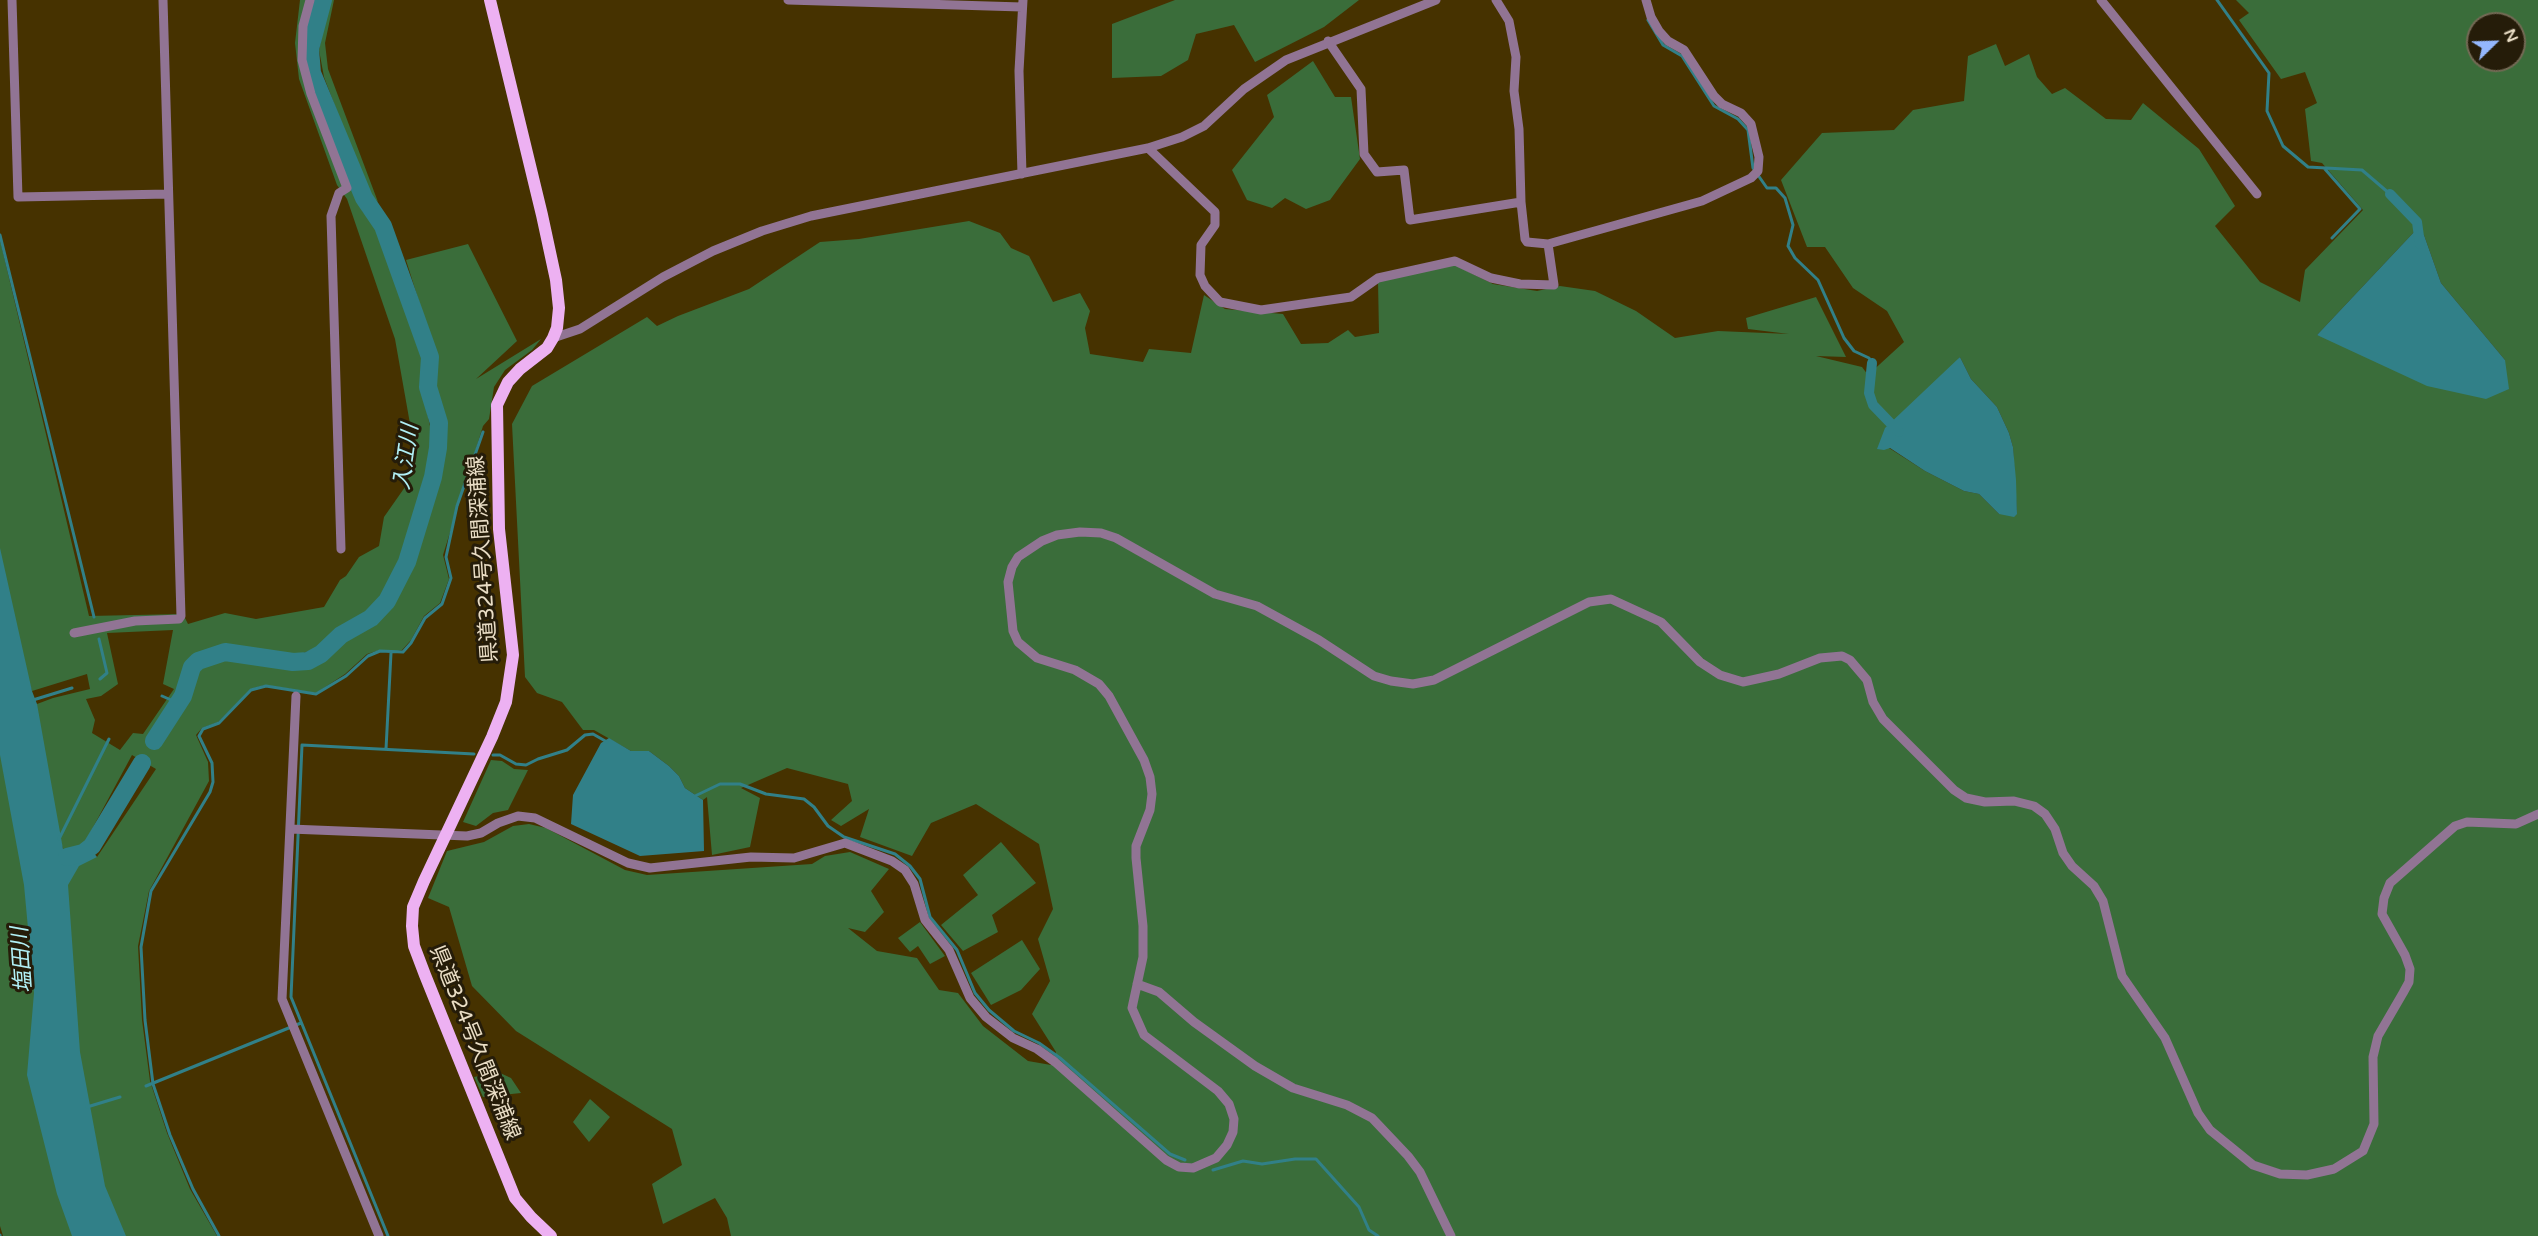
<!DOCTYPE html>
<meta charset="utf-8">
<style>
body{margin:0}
#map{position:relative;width:2538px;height:1236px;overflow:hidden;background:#463200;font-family:"Varela Round",sans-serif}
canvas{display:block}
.north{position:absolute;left:2466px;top:12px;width:60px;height:60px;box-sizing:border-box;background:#251c09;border:2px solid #736954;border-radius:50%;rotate:67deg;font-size:16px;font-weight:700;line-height:24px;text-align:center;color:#e9ddc5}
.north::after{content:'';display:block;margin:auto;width:21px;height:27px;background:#94b7fd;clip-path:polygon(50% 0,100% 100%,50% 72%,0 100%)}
</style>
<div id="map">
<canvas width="2538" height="1236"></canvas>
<div class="north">N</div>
</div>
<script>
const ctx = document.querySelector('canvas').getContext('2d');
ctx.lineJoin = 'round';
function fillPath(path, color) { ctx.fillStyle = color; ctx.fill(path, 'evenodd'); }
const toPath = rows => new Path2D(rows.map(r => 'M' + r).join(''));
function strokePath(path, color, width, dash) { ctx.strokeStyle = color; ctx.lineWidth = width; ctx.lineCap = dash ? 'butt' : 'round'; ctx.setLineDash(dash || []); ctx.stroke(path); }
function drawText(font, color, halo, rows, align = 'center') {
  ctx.font = font + ' "Varela Round","Noto Sans JP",sans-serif'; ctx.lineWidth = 6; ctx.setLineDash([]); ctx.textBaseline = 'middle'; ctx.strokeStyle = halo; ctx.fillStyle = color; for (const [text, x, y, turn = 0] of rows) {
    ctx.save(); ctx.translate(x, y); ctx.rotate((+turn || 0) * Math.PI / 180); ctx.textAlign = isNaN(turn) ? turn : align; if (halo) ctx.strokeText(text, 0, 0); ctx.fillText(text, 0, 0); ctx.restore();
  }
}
const green = toPath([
 [300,0,316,0,307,47,310,74,363,212,382,231,417,324,427,367,421,385,430,426,430,457,422,492,399,569,372,609,340,629,316,648,298,655,220,648,188,662,178,694,150,739,157,743,185,705,196,671,216,657,300,667,320,658,378,617,407,580,446,441,436,402,436,363,427,327,406,260,468,244,517,341,476,379,541,339,532,350,505,370,494,387,489,419,483,426,443,555,449,579,440,603,424,616,411,640,402,650,392,652,380,650,367,654,345,674,316,693,265,685,251,689,218,722,202,728,196,735,208,762,209,781,149,891,138,946,142,1020,150,1081,167,1133,190,1189,217,1236,100,1236,54,899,77,858,97,857,156,769,132,755,85,842,76,848,63,849,24,714,37,704,53,698,90,689,87,674,32,691,0,600,0,240,89,616,183,614,188,624,225,613,256,619,324,607,340,580,346,576,359,557,379,546,384,517,405,487,415,452,395,339,347,199,337,185,299,79,295,43],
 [173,630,163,684,174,689,143,734,133,733,120,750,92,733,95,720,86,699,101,696,118,684,107,633],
 [329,0,334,0,325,43,328,69,378,202,368,193,324,77,319,50],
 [1175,0,1359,0,1324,27,1255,62,1234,25,1196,34,1188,60,1161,76,1112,78,1112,24],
 [2236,0,2538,0,2538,1236,731,1236,727,1218,715,1198,663,1224,652,1184,682,1165,672,1129,516,1031,472,986,449,907,428,898,447,851,484,842,513,826,529,824,546,828,625,870,647,875,812,864,825,856,850,852,889,869,871,891,884,912,865,932,848,928,877,951,917,958,939,990,958,993,983,1026,1028,1061,1051,1065,1056,1052,1032,1014,1050,981,1038,939,1053,909,1039,844,976,804,931,823,912,856,860,837,869,809,841,826,831,820,852,801,848,784,787,768,741,788,760,798,750,847,712,855,707,797,703,800,685,788,679,776,669,766,649,751,631,751,594,730,583,730,562,702,537,693,525,677,512,424,532,386,647,317,657,326,678,316,749,289,820,242,859,239,969,221,1000,233,1011,248,1029,256,1053,302,1080,293,1090,311,1085,328,1090,354,1143,362,1149,349,1191,353,1204,295,1225,309,1283,314,1301,344,1328,343,1348,330,1355,337,1379,333,1378,281,1455,265,1493,284,1537,291,1560,286,1595,291,1636,311,1675,338,1718,331,1789,334,1748,329,1746,318,1816,297,1846,357,1816,356,1862,367,1868,375,1904,342,1887,311,1853,288,1825,247,1807,247,1781,180,1822,133,1894,130,1913,110,1964,101,1968,56,1996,44,2005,66,2029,54,2037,77,2052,94,2065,88,2106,119,2131,120,2143,103,2199,149,2235,206,2215,226,2260,282,2300,302,2305,270,2363,210,2322,163,2311,161,2305,109,2317,103,2305,72,2281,79,2239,20,2249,13],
 [2478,24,2514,24,2514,60,2478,60],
 [2415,231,2424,235,2441,283,2505,360,2317,335],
 [1960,357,1971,379,1997,407,2009,433,2013,447,2017,514,1999,514,1979,494,1964,491,1925,471,1889,448],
 [1313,61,1335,97,1351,97,1360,159,1330,200,1306,209,1285,198,1272,208,1247,200,1232,170,1274,117,1267,95],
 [0,700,84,1236,3,1236,0,1226],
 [491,760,502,761,514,769,528,770,508,810,493,813,476,826,463,822],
 [1001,842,1036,883,992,915,998,932,963,951,941,925,978,895,963,875],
 [920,922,945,956,930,964,918,946,910,952,898,938],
 [1022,940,1040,969,1021,990,991,1005,971,973],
 [498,1072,511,1078,521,1093,483,1097,474,1077],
 [590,1099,610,1117,589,1142,573,1122]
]);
const water = toPath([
 [2415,231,2424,235,2441,283,2505,360,2509,389,2486,399,2427,386,2317,335],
 [1960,357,1971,379,1997,407,2009,433,2013,447,2016,480,2017,514,2014,517,1999,514,1979,494,1964,491,1925,471,1890,448,1884,450,1877,449,1885,428],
 [0,548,32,691,37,704,63,849,76,848,85,842,97,857,79,866,68,885,80,1052,105,1186,126,1236,72,1236,57,1194,27,1075,34,993,24,885,0,755],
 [609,738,631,751,649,751,669,766,679,776,685,788,703,800,704,851,640,856,571,824,573,795,601,743]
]);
const stream = toPath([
 [2217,0,2269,73,2267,111,2283,146,2308,167,2362,170,2390,194],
 [1648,20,1663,45,1682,56,1714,106,1738,119,1748,130,1753,168,1767,188,1776,188,1785,198,1793,225,1788,246,1795,258,1818,280,1844,338,1854,351,1869,358,1872,363],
 [2324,168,2360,209,2332,238],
 [0,235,94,617],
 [99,639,107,673,100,679],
 [162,696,178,703],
 [33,700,72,688],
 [386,749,391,653],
 [493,755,500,755,516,764,526,765,538,759,567,750,585,735,593,734,607,742],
 [695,796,720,784,740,784,766,794,804,799,814,807,828,826,844,837,895,854,910,866,920,879,930,917,957,950,975,993,989,1010,1014,1031,1039,1043,1060,1058,1170,1154,1185,1160],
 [59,839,109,739],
 [146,1086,301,1023],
 [87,1107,120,1097],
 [1213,1170,1243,1161,1262,1164,1295,1159,1316,1159,1359,1207,1369,1230,1378,1236],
 [0,1235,0,1236],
 [219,1236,193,1189,170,1135,153,1084,145,1020,141,947,151,891,210,792,213,782,212,763,199,736,203,729,219,723,251,690,266,686,316,694,346,676,368,656,380,651,403,652,411,643,425,618,442,604,451,578,446,557,457,506,483,432],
 [388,1236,291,997,302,745,474,754]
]);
const canal = toPath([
 [2390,194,2417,222,2420,244],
 [1872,363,1869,393,1873,405,1899,432]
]);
const river = toPath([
 [154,741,183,696,192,667,198,661,225,652,293,662,308,661,321,654,341,635,371,618,387,601,407,562,433,477,438,448,439,423,428,387,430,357,383,226,364,198,312,73,310,49,323,0],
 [67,857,83,853,92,846,142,763]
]);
const minor = toPath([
 [12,0,18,197,168,194],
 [310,0,303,26,302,60,311,94,347,188,339,193,331,216,341,549],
 [788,0,1022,7],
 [2101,0,2257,194],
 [1328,41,1361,89,1364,154,1377,172,1404,170,1410,220,1521,202],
 [1148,148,1215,212,1215,225,1201,245,1200,275,1205,286,1220,302,1261,310,1351,297,1378,278,1455,261,1491,278,1520,284,1554,285,1548,244,1527,242,1525,239,1521,202,1519,129,1514,91,1516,57,1509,21,1496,0],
 [1022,174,1019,71,1023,0],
 [1548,244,1702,201,1751,178,1758,171,1759,157,1751,124,1741,113,1722,104,1714,96,1684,50,1668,41,1659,31,1651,17,1646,0],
 [553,338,580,329,663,277,713,251,762,231,811,216,1148,148,1182,137,1204,126,1244,89,1286,60,1436,0],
 [74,633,135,621,179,619,181,616,163,0],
 [296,696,282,999,379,1236],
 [290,829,467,836,481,833,498,823,518,816,535,818,628,863,650,868,751,857,794,858,845,843,892,861,905,870,914,884,925,920,949,950,970,998,986,1017,1013,1038,1037,1049,1055,1062,1166,1160,1179,1167,1193,1168,1216,1158,1227,1145,1233,1132,1234,1119,1229,1104,1218,1091,1144,1035,1132,1008,1143,957,1143,926,1136,858,1136,846,1150,810,1152,794,1150,777,1144,760,1109,696,1099,684,1075,670,1037,658,1018,642,1013,631,1008,582,1012,567,1018,557,1042,541,1057,535,1080,532,1101,533,1116,538,1215,594,1257,606,1319,640,1374,676,1391,681,1413,684,1434,680,1589,602,1611,599,1661,622,1700,662,1720,675,1743,682,1779,674,1820,658,1842,656,1850,660,1867,680,1873,702,1883,719,1954,790,1966,798,1985,802,2014,801,2034,806,2045,814,2055,829,2063,853,2072,866,2094,886,2103,901,2122,976,2165,1038,2198,1113,2210,1130,2253,1165,2280,1174,2307,1175,2334,1169,2363,1151,2374,1124,2373,1057,2378,1036,2403,993,2409,982,2410,969,2405,955,2382,914,2384,898,2390,883,2455,826,2467,822,2516,824,2538,814],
 [1137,984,1159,992,1194,1022,1255,1066,1293,1088,1347,1105,1372,1118,1408,1156,1420,1172,1451,1236]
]);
const major = toPath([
 [490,0,542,215,556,280,559,308,557,328,553,338,547,348,520,369,508,382,497,405,499,529,513,655,506,702,492,737,424,881,413,907,412,926,414,946,425,975,515,1198,531,1217,551,1236]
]);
const streetNames = [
 ["県道324号久間深浦線",484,559,-94],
 ["県道324号久間深浦線",474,1043,68]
];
const waterNames = [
 ["入江川",407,457,-82],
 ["塩田川",23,960,-94]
];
fillPath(green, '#3a6d3a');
fillPath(water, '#318088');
strokePath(stream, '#318088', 3);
strokePath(canal, '#318088', 10);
strokePath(river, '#318088', 18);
strokePath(minor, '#917494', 9);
strokePath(major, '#edb1f2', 12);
drawText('21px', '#e9ddc5', '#251c09', streetNames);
drawText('italic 22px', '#b1f0f6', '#251c09', waterNames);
</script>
